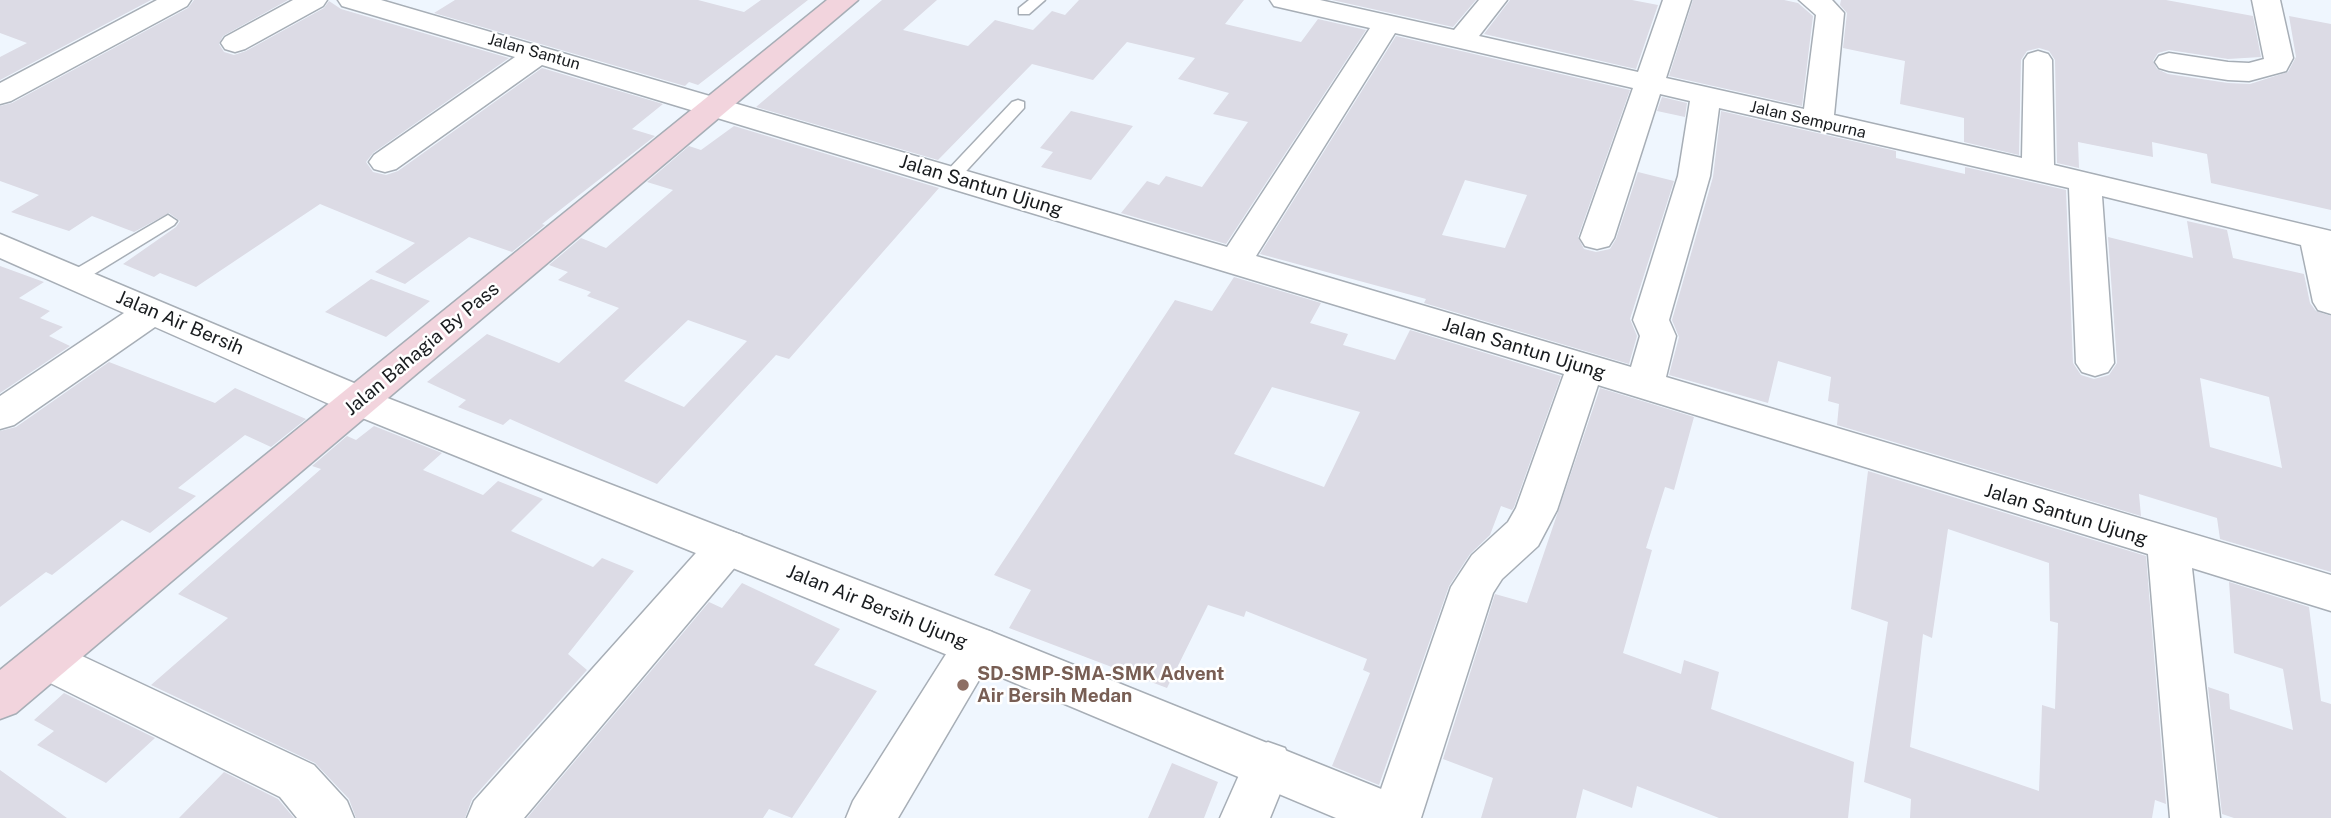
<!DOCTYPE html>
<style>
body{margin:0}
canvas{display:block;background:#eff6fe}
</style>
<canvas width="2331" height="818"></canvas>
<script>
const context = document.querySelector('canvas').getContext('2d');
context.lineJoin = 'round';
function fillPath(path, color) { context.fillStyle = color; context.fill(path, 'evenodd'); }
const toPath = rows => new Path2D(rows.map(r => 'M' + r).join(''));
function stroke(path, color, width, dash) { context.strokeStyle = color; context.lineWidth = width; context.lineCap = dash ? 'butt' : 'round'; context.setLineDash(dash || []); context.stroke(path); }
function label(font, color, halo, rows, align = 'center') {
  context.font = font + ' "Public Sans",sans-serif'; context.lineWidth = 5; context.setLineDash([]); context.textBaseline = 'middle'; context.strokeStyle = halo; context.fillStyle = color; for (const [text, x, y, turn = 0] of rows) {
    context.save(); context.translate(x, y); context.rotate((+turn || 0) * Math.PI / 180); context.textAlign = isNaN(turn) ? turn : align; if (halo) context.strokeText(text, 0, 0); context.fillText(text, 0, 0); context.restore();
  }
}
fillPath(toPath([
 [0,0,151,0,0,80,0,57,27,43,0,33],
 [194,0,288,0,223,36,219,44,224,52,234,55,246,51,324,8,329,1,341,9,509,58,373,153,366,162,373,172,386,175,398,171,542,68,663,104,632,129,655,136,542,224,545,225,512,252,469,237,405,284,375,272,415,243,320,204,196,287,160,273,154,277,123,264,176,227,180,221,169,213,134,232,92,216,69,231,11,212,39,195,0,181,0,106,12,103,188,8],
 [455,0,698,0,744,12,761,0,808,0,698,85,689,82,685,86,434,13],
 [882,0,937,0,903,30,968,46,995,20,1033,30,1052,11,1065,15,1079,0,1244,0,1225,24,1301,42,1318,19,1366,30,1226,244,1121,213,1147,181,1159,185,1166,176,1202,187,1248,122,1213,114,1229,93,1178,79,1195,58,1127,42,1093,80,1032,64,938,160,756,107],
 [1332,0,1476,0,1453,27],
 [1510,0,1632,0,1658,5,1636,69,1484,34],
 [1693,0,1784,0,1798,3,1813,16,1802,106,1669,76],
 [1841,0,2166,0,2253,16,2261,57,2228,59,2169,50,2158,53,2153,61,2157,69,2168,74,2228,83,2250,84,2288,72,2296,57,2289,16,2331,24,2331,210,2211,183,2207,154,2152,142,2153,157,2078,142,2079,168,2057,163,2055,60,2049,51,2039,48,2027,51,2021,60,2019,155,1964,142,1964,118,1900,104,1905,61,1843,48,1847,13,1840,5],
 [1396,36,1630,90,1578,237,1584,249,1596,252,1610,249,1616,239,1638,172,1674,181,1630,319,1637,336,1629,364,1424,303,1426,299,1260,254],
 [1465,180,1527,195,1505,248,1442,235],
 [1662,97,1687,103,1685,117,1657,111],
 [1071,111,1133,126,1091,180,1041,167,1053,152,1040,148],
 [1721,111,1896,151,1896,158,1965,174,1965,167,2066,190,2073,363,2081,375,2094,379,2109,375,2117,363,2108,237,2193,258,2187,221,2227,230,2233,258,2304,274,2310,303,2316,311,2331,316,2331,572,2220,539,2217,518,2139,494,2141,516,1837,425,1839,404,1828,401,1831,377,1778,361,1768,403,1669,375,1679,337,1672,320,1713,177],
 [2200,378,2269,397,2282,468,2210,447],
 [734,126,939,188,789,359,776,355,657,484,510,419,503,425,458,407,466,400,427,382,487,334,559,363,619,308,587,296,591,292,558,280,568,272,549,265,581,238,606,248,673,190,647,182,689,146,701,150],
 [688,320,747,341,684,407,624,381],
 [0,266,44,282,19,298,50,311,40,318,63,327,49,336,70,346,0,393],
 [1234,277,1321,303,1310,323,1348,334,1343,345,1395,360,1410,330,1561,376,1514,507,1512,510,1501,506,1490,535,1470,554,1449,586,1379,785,1332,766,1370,673,1363,670,1367,659,1246,611,1244,617,1208,605,1167,688,1009,628,1031,590,994,575,1175,300,1212,311],
 [1272,387,1360,412,1324,487,1234,454],
 [371,279,430,301,386,337,325,312],
 [109,362,215,403,235,388,306,419,271,447,245,435,178,488,196,496,150,533,122,520,52,575,46,572,0,607,0,431,16,427],
 [1600,388,1694,417,1674,490,1665,487,1646,548,1652,550,1623,653,1681,674,1684,660,1719,672,1711,709,1854,762,1848,818,1719,818,1637,786,1632,808,1583,789,1576,818,1481,818,1493,778,1443,759,1495,594,1527,603],
 [374,426,442,453,423,470,483,495,498,481,543,499,511,531,593,567,602,558,634,571,568,654,587,670,472,799,465,818,356,818,349,799,315,763,151,685,228,618,178,594,321,469,312,466,347,436,356,440],
 [1868,471,2146,556,2166,804,2155,800,2152,818,1910,818,1911,799,1864,782,1888,622,1851,609],
 [1948,529,2049,563,2050,621,2058,623,2055,709,2042,705,2039,791,1910,747,1923,634,1932,638],
 [2229,582,2309,607,2321,701,2331,704,2331,818,2234,818,2222,814,2208,687,2229,694,2230,709,2293,730,2283,669,2234,653],
 [742,583,840,629,814,665,877,691,792,818,769,809,763,818,527,818,709,602,722,608],
 [64,693,155,738,106,783,37,745,54,731,34,720],
 [1172,763,1218,782,1204,818,1148,818],
 [0,770,67,818,0,818],
 [224,772,278,799,294,818,179,818]
]), '#dcdbe5');
const service = toPath([
 [1029,0,1045,0,1029,14,1019,14,1019,8,1029,0],
 [1018,100,1024,102,1024,108,957,181,945,181,942,177,945,173,1012,102,1018,100],
 [168,215,177,221,174,225,81,282,67,282,64,278,67,274,168,215]
]);
const minor = toPath([
 [157,0,191,0,187,6,11,101,0,104,0,83,157,0],
 [293,0,327,0,323,6,245,49,235,52,225,49,221,43,225,37,293,0],
 [338,0,381,0,1227,247,1370,28,1274,6,1270,0,1320,0,1454,30,1479,0,1507,0,1479,36,1638,72,1663,0,1691,0,1666,78,1804,109,1816,15,1799,0,1832,0,1844,13,1834,115,2022,158,2024,60,2028,54,2038,51,2048,54,2052,60,2054,165,2331,231,2331,314,2318,310,2313,302,2301,245,2102,196,2114,363,2108,372,2095,376,2082,372,2076,363,2069,188,1719,108,1710,176,1669,320,1676,336,1666,377,2331,575,2331,611,2192,568,2220,818,2170,818,2148,554,1598,385,1557,510,1538,546,1502,579,1493,593,1421,818,1371,818,1451,587,1472,555,1508,522,1516,508,1564,374,542,65,396,169,385,172,374,169,369,162,374,155,515,57,342,6,338,0],
 [1395,33,1633,88,1580,238,1585,246,1597,249,1609,246,1614,238,1660,94,1690,101,1678,176,1633,320,1640,336,1631,367,1256,256,1395,33],
 [2252,0,2280,0,2293,58,2286,71,2249,81,2228,80,2169,71,2159,68,2155,62,2159,56,2169,53,2228,62,2249,63,2264,59,2252,0],
 [0,234,373,391,378,401,373,411,359,415,345,411,155,327,14,425,0,429,0,396,124,313,0,258,0,234],
 [727,530,742,535,748,547,742,559,524,818,467,818,474,801,712,535,727,530],
 [976,627,992,632,999,646,898,818,846,818,853,801,960,632,976,627],
 [48,640,314,765,347,801,354,818,297,818,280,797,32,674,25,660,32,646,48,640],
 [1268,742,1285,748,1292,764,1270,818,1220,818,1251,748,1268,742]
]);
const tertiary = toPath([
 [359,387,992,632,1411,801,1418,818,1336,818,960,660,345,411,340,401,345,391,359,387]
]);
const secondary = toPath([
 [827,0,858,0,16,713,0,719,0,670,827,0]
]);
stroke(service, '#a7aeb6', 3);
stroke(minor, '#a7aeb6', 3);
stroke(tertiary, '#a7aeb6', 3);
stroke(secondary, '#a7aeb6', 3);
fillPath(service, '#fff');
fillPath(minor, '#fff');
fillPath(tertiary, '#fff');
fillPath(secondary, '#f2d4dd');
for (const [x, y, r, color] of [
 [963,685,7,"#8d6e63"]
]) { const dot = new Path2D(); dot.arc(x, y, r, 0, 2 * Math.PI); context.fillStyle = color; context.fill(dot); stroke(dot, '#fff', 2.5); }
label('16px', '#191c1f', '#fff', [
 ["Jalan Santun",534,52,16],
 ["Jalan Sempurna",1808,120,13]
]);
label('19px', '#191c1f', '#fff', [
 ["Jalan Santun Ujung",981,186,17],
 ["Jalan Air Bersih",180,323,23],
 ["Jalan Bahagia By Pass",422,349,-40],
 ["Jalan Santun Ujung",1524,349,17],
 ["Jalan Santun Ujung",2066,515,17],
 ["Jalan Air Bersih Ujung",877,607,22]
]);
label('bold 19px', '#785e54', '#fff', [
 ["SD-SMP-SMA-SMK Advent",977,674],
 ["Air Bersih Medan",977,696]
], 'left');
</script>
